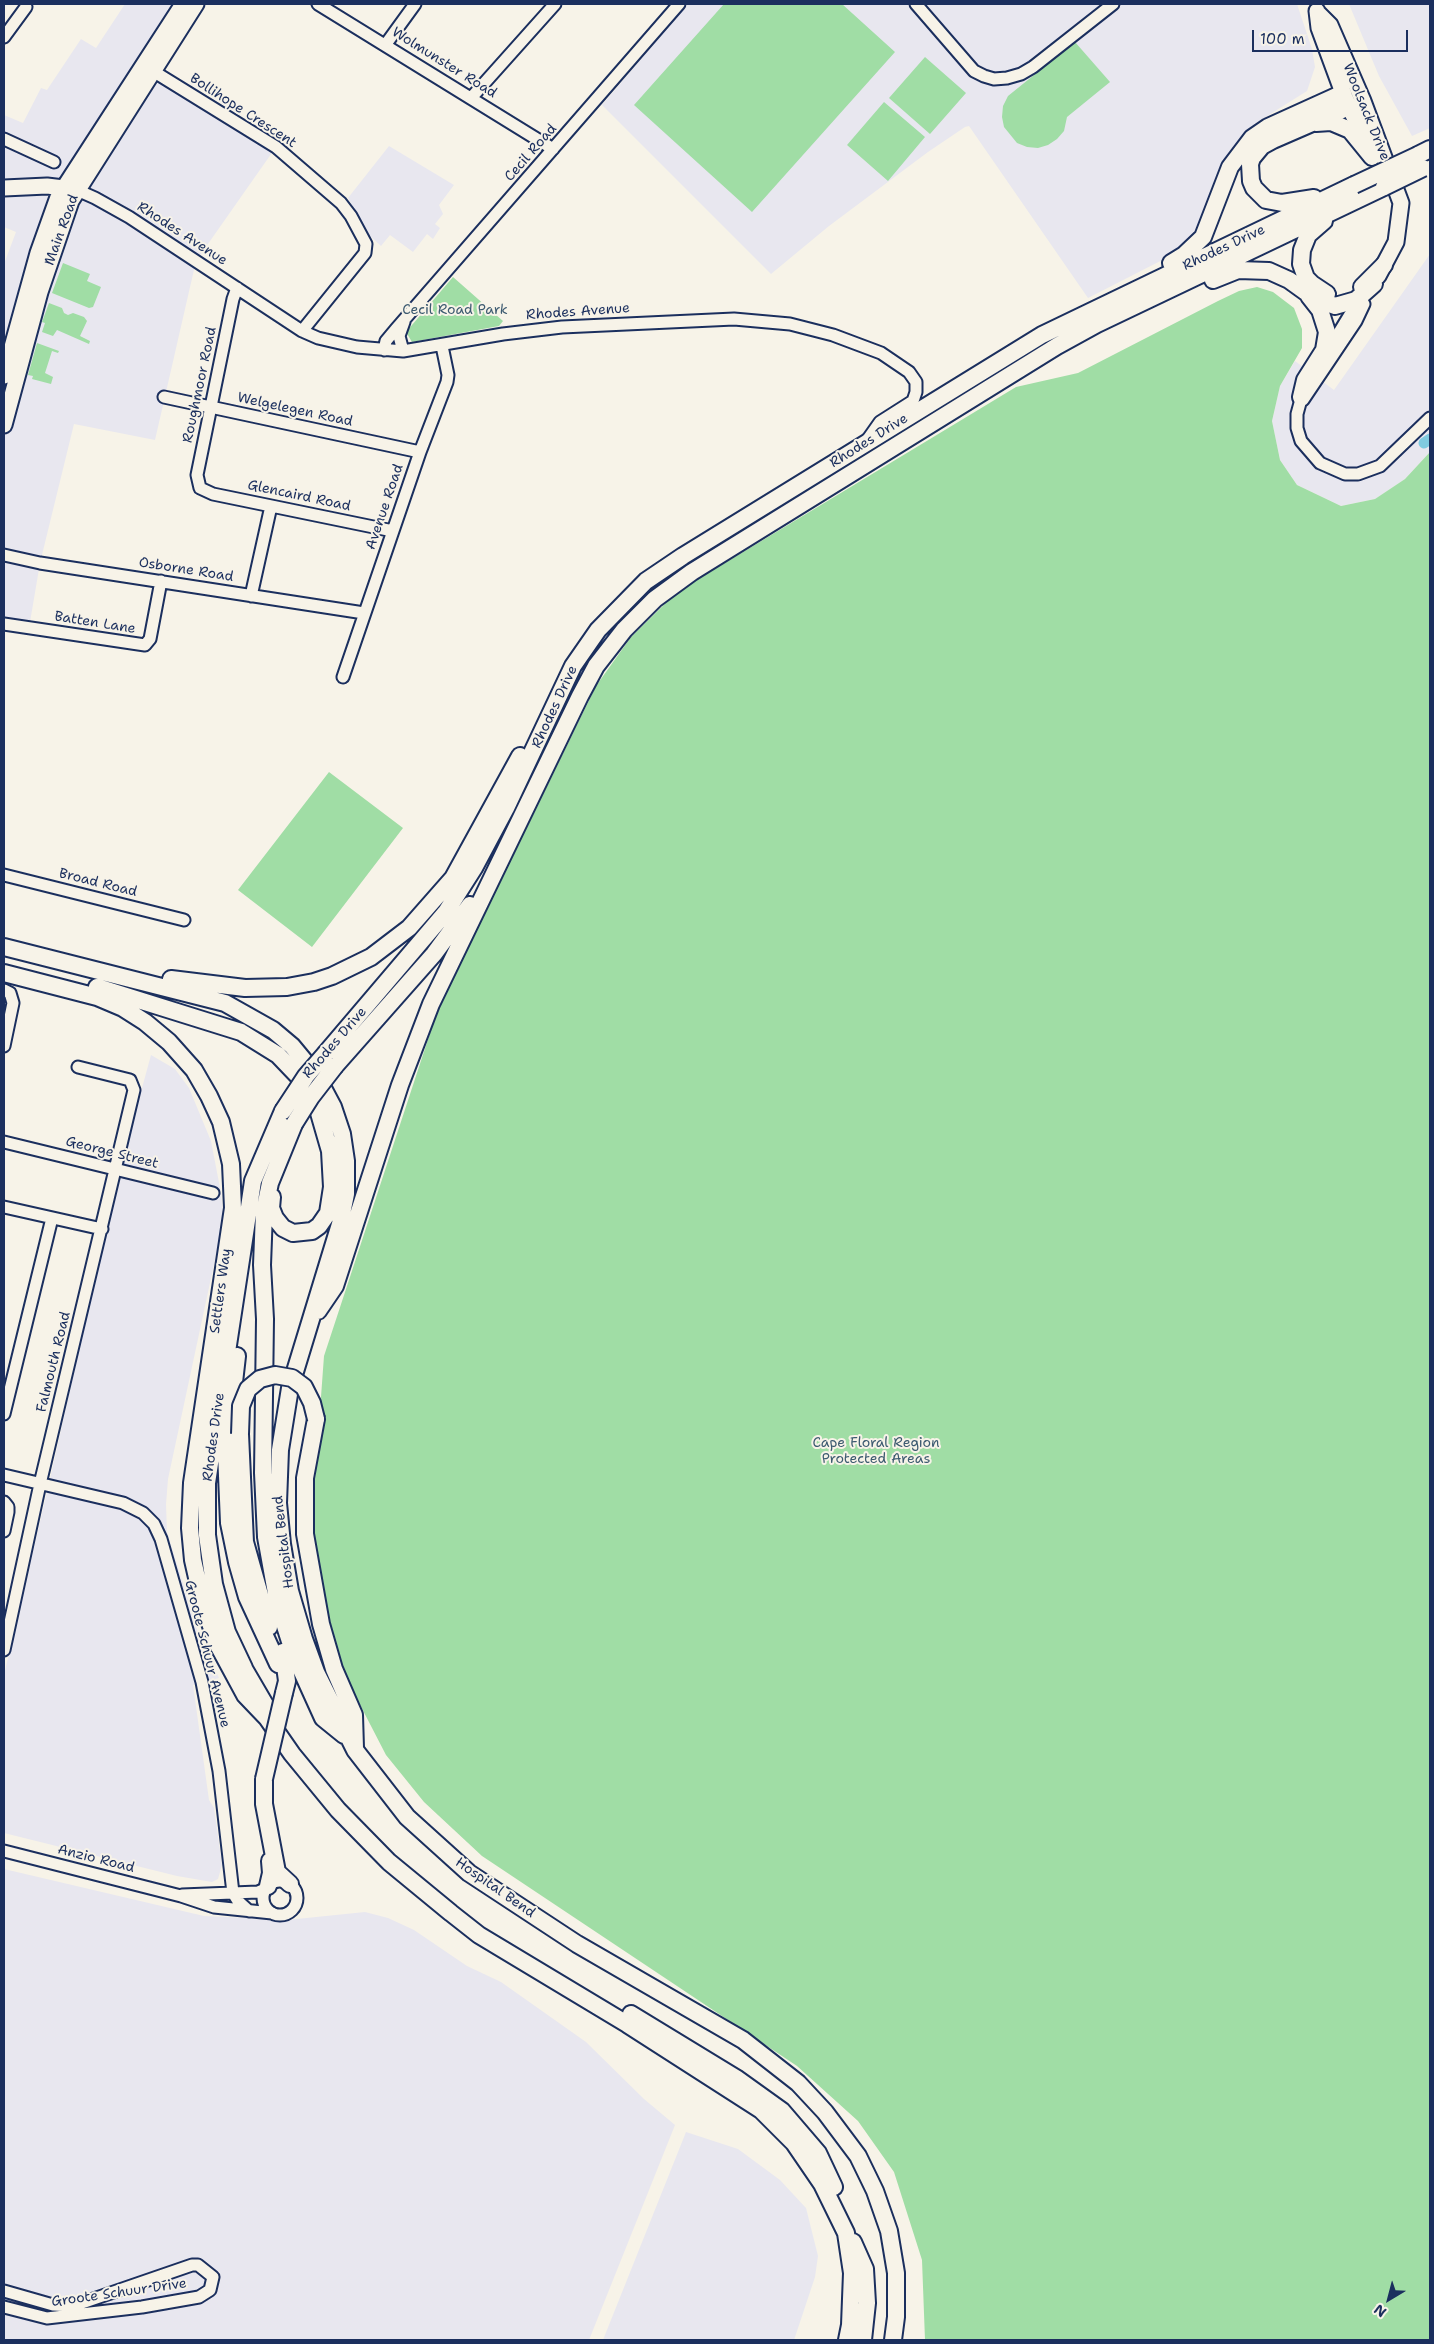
<!DOCTYPE html>
<style>
body{margin:0}
#map{position:relative;width:1434px;height:2344px;overflow:hidden;background:#f7f3e8;font-family:"Shantell Sans",sans-serif}
canvas{display:block}
.frame{position:absolute;inset:0;border:5px solid #1b2f5e;pointer-events:none}
.north{position:absolute;left:1364px;top:2274px;width:50px;height:50px;-webkit-text-stroke:4px #f7f3e8;paint-order:stroke;rotate:217deg;font-size:14px;font-weight:700;line-height:20px;text-align:center;color:#1b2f5e}
.north::after{content:'';display:block;margin:auto;width:18px;height:22px;background:#1b2f5e;clip-path:polygon(50% 0,100% 100%,50% 72%,0 100%)}
.scale{position:absolute;left:1252px;top:30px;width:156px;height:22px;box-sizing:border-box;border:2px solid #1b2f5e;border-top:0;padding-left:6px;font-size:15px;line-height:18px;white-space:nowrap;color:#1b2f5e;-webkit-text-stroke:4px #f7f3e8;paint-order:stroke}
</style>
<div id="map">
<canvas width="1434" height="2344"></canvas>
<div class="frame"></div>
<div class="north">N</div>
<div class="scale">100 m</div>
</div>
<script>
const context = document.querySelector('canvas').getContext('2d');
context.lineJoin = 'round';
function fillPath(path, color) { context.fillStyle = color; context.fill(path, 'evenodd'); }
const toPath = rows => new Path2D(rows.map(r => 'M' + r).join(''));
function stroke(path, color, width, dash) { context.strokeStyle = color; context.lineWidth = width; context.lineCap = dash ? 'butt' : 'round'; context.setLineDash(dash || []); context.stroke(path); }
function label(font, color, halo, rows, align = 'center') {
  context.font = font + ' "Shantell Sans",sans-serif'; context.lineWidth = 4; context.setLineDash([]); context.textBaseline = 'middle'; context.strokeStyle = halo; context.fillStyle = color; for (const [text, x, y, turn = 0] of rows) {
    context.save(); context.translate(x, y); context.rotate((+turn || 0) * Math.PI / 180); context.textAlign = isNaN(turn) ? turn : align; if (halo) context.strokeText(text, 0, 0); context.fillText(text, 0, 0); context.restore();
  }
}
fillPath(toPath([
 [125,4,196,4,152,71,276,147,196,261,155,440,74,424,40,563,29,628,4,624,4,264,16,232,4,227,4,115,23,123,41,88,47,90,81,39,96,48],
 [688,4,1297,4,1312,49,1315,67,1307,91,1256,123,1228,154,1195,235,1176,253,1088,298,969,126,965,127,928,152,829,226,771,274,602,105],
 [1349,4,1430,4,1430,128,1412,136,1379,76],
 [389,146,454,185,439,205,443,214,435,224,440,228,433,239,427,234,413,252,390,235,381,246,369,235,348,198],
 [1430,254,1430,452,1405,479,1375,499,1341,506,1297,485,1280,460,1272,421,1280,386,1295,361,1334,390],
 [151,1055,175,1069,189,1088,211,1141,221,1193,223,1217,220,1236,168,1479,166,1504,167,1532,191,1609,204,1652,210,1658,219,1678,193,1685,209,1800,214,1808,222,1865,218,1879,212,1882,177,1876,4,1833,4,1675,47,1492,55,1493,58,1481,50,1479,118,1176],
 [4,1869,204,1916,287,1920,365,1912,388,1918,414,1930,467,1966,501,1982,586,2042,644,2099,675,2125,589,2340,4,2340],
 [686,2132,738,2149,780,2180,806,2208,818,2256,815,2277,794,2340,603,2340]
]), '#e8e7ef');
fillPath(toPath([
 [724,4,842,4,895,52,752,212,634,105],
 [1075,42,1110,82,1067,117,1064,131,1057,139,1048,145,1038,148,1027,147,1017,143,1004,127,1002,117,1003,106,1008,96],
 [925,57,966,93,930,134,889,98],
 [884,102,925,137,888,181,847,145],
 [63,263,90,274,87,281,101,287,93,307,89,308,52,293],
 [453,277,503,321,499,326,412,342,406,332],
 [1257,287,1273,292,1294,308,1302,329,1302,348,1280,386,1272,421,1280,460,1297,485,1341,506,1375,499,1405,479,1430,452,1430,2340,925,2340,922,2260,894,2172,858,2121,797,2066,482,1856,424,1802,386,1755,340,1666,322,1589,312,1519,324,1356,438,1009,596,686,631,637,677,592,1016,387,1078,373,1218,301,1239,291],
 [49,303,62,308,64,313,68,315,73,313,84,317,87,321,80,336,90,341,89,344,57,330,53,336,42,332,45,323,42,322],
 [37,343,59,351,58,353,52,351,45,373,53,377,51,384,32,379,33,376,28,375],
 [329,772,403,828,312,947,238,890]
]), '#a0dda5');
stroke(toPath([
 [1424,443,1430,439]
]), '#80cbe0', 11);
const minor = toPath([
 [318,4,553,149],
 [916,4,974,71,984,76,994,79,1007,78,1021,74,1033,67,1113,4],
 [4,37,26,7],
 [386,44,415,4],
 [148,68,276,147,341,203,351,216,366,244,365,253,302,331],
 [471,98,555,4],
 [4,139,54,162],
 [77,190,95,198,129,217,302,331,318,338,357,347,403,351,503,334,562,327,734,319,790,324,833,335,881,353,909,372,916,382,916,392,913,401,880,422,868,439],
 [237,288,233,299,197,475,200,488,213,494,393,531],
 [384,350,386,341,396,329,679,4],
 [403,351,399,336,404,322],
 [1327,352,1349,316,1363,297],
 [1303,392,1297,414,1297,428,1301,441,1320,463,1345,474,1358,474,1380,466,1430,418],
 [164,397,420,452],
 [1303,400,1356,321,1364,304],
 [4,555,40,563,364,613],
 [251,596,271,506],
 [4,624,145,645,150,639,161,581],
 [343,677,420,452,447,382,448,375,442,346],
 [4,875,184,920],
 [4,990,10,993,13,1003,4,1046],
 [4,1142,213,1193],
 [4,1207,102,1229],
 [4,1414,52,1218],
 [4,1475,123,1503,143,1513,154,1524,161,1539,202,1682,219,1771,233,1893,238,1901,249,1911],
 [4,1502,8,1507,8,1512,4,1531],
 [4,1650,40,1484,134,1090,130,1080,78,1067],
 [4,1851,181,1896,214,1907,272,1913],
 '263 1898a17 17 0 1 1 34 0a17 17 0 1 1-34 0Z',
 [182,1895,258,1892,265,1889],
 [4,2291,53,2305,73,2306,192,2265,198,2265,213,2277,210,2290,199,2297,142,2307,47,2318,4,2307]
]);
const major = toPath([
 [1317,11,1319,28,1343,93,1367,146],
 [1318,13,1330,25,1363,101,1401,203,1396,242,1378,276],
 [4,188,47,186,72,189],
 [4,376,38,253,58,197,183,4],
 [4,425,40,292,71,201,196,4]
]);
const highway = toPath([
 [1316,123,1331,122,1350,130,1372,157],
 [1418,155,1430,149],
 [1314,198,1282,203,1266,200,1254,188,1251,181,1250,164,1252,158,1262,146,1273,140,1349,107],
 [1324,221,1308,235,1302,250,1301,264,1306,278,1312,284,1327,294],
 [1171,263,1184,255,1203,237,1230,167,1252,138,1268,127,1343,93],
 [1213,280,1238,270,1269,271,1289,280,1314,298,1335,306,1356,300,1374,284],
 [1362,287,1384,265],
 [1301,397,1305,380,1324,350,1327,332,1320,310,1309,296],
 [4,947,225,1003,273,1030,292,1046,316,1075,333,1107,342,1134,346,1161,346,1194,340,1224,290,1388,280,1450,278,1503,282,1544,290,1591,304,1639,316,1672,355,1750,407,1817,469,1873,577,1944,743,2040,798,2083,825,2112,858,2156,875,2191,889,2231,896,2273,896,2317,893,2340],
 [4,973,97,997,123,1008,145,1022,169,1042,194,1070,209,1096,221,1122,231,1164,233,1208,192,1483,190,1528,193,1560,203,1604,218,1645,245,1695,267,1718,292,1754,338,1810,389,1862,451,1913,479,1935,627,2024,761,2110,794,2143,822,2184,846,2233,852,2273,850,2325,847,2340],
 [171,979,245,988,287,987,314,982,332,976,371,957,409,928,453,878,520,756],
 [97,987,241,1032,278,1055,300,1078,317,1106,330,1151,332,1187,328,1213,319,1226,312,1231,293,1233,283,1228,275,1218,271,1208,272,1197],
 [326,1053,446,912,474,868,506,808,573,666,598,630,646,581,683,556,1042,335,1354,185],
 [335,1066,434,954,470,905],
 [294,1124,270,1183,264,1212,262,1265,265,1319,263,1473,266,1537,278,1604,294,1654,323,1718,344,1735],
 [318,1311,335,1286,400,1085,431,1004,580,696,596,666,624,630,655,599,692,572,1057,346,1097,324,1384,187],
 [237,1356,226,1452,229,1523,237,1562,247,1597,278,1664],
 [316,1419,305,1478,305,1534,321,1624,334,1669,354,1715,355,1748],
 [240,1434,245,1542,269,1627],
 [283,1652,287,1681,284,1693],
 [239,1660,267,1708],
 [244,1668,227,1632,214,1584,207,1535,207,1483,253,1181,283,1111],
 [264,1779,264,1804,277,1872,290,1884],
 [268,1886,271,1873,270,1861],
 [631,2014,736,2078,782,2111,818,2153,834,2187],
 [853,2242,865,2269,867,2303,863,2340]
]);
stroke(minor, '#1b2f5e', 15);
stroke(major, '#1b2f5e', 19);
stroke(highway, '#1b2f5e', 20);
stroke(minor, '#f7f3e8', 11);
stroke(major, '#f7f3e8', 15);
stroke(highway, '#f7f3e8', 16);
const highwayBridge = toPath([
 [1354,185,1418,155],
 [1384,187,1423,168],
 [283,1111,306,1076,326,1053],
 [294,1124,311,1097,335,1066],
 [240,1434,241,1406,248,1389,260,1379,275,1375,292,1378,304,1387,312,1403,316,1419],
 [264,1779,284,1693]
]);
stroke(highwayBridge, '#1b2f5e', 20, []);
stroke(highwayBridge, '#f7f3e8', 16);
label('14px', '#1b2f5e', '#f7f3e8', [
 ["Wolmunster Road",444,63,32],
 ["Bollihope Crescent",243,111,33],
 ["Woolsack Drive",1366,112,68],
 ["Cecil Road",531,153,-49],
 ["Main Road",62,230,-70],
 ["Rhodes Avenue",182,234,33],
 ["Rhodes Drive",1224,248,-25],
 ["Rhodes Avenue",578,312,-4],
 ["Roughmoor Road",200,385,-78],
 ["Welgelegen Road",295,410,12],
 ["Rhodes Drive",869,441,-32],
 ["Glencaird Road",299,496,12],
 ["Avenue Road",385,507,-71],
 ["Osborne Road",186,570,9],
 ["Batten Lane",95,623,9],
 ["Rhodes Drive",555,707,-65],
 ["Broad Road",98,883,14],
 ["Rhodes Drive",335,1043,-49],
 ["George Street",112,1153,14],
 ["Settlers Way",221,1291,-82],
 ["Falmouth Road",54,1362,-76],
 ["Rhodes Drive",214,1437,-82],
 ["Hospital Bend",284,1542,-97],
 ["Groote Schuur Avenue",207,1654,76],
 ["Anzio Road",96,1859,14],
 ["Hospital Bend",495,1888,35],
 ["Groote Schuur Drive",119,2293,-8]
]);
label('14px', '#3c5a70', '#f7f3e8', [
 ["Cecil Road Park",455,310],
 ["Cape Floral Region",876,1443],
 ["Protected Areas",876,1459]
]);
</script>
